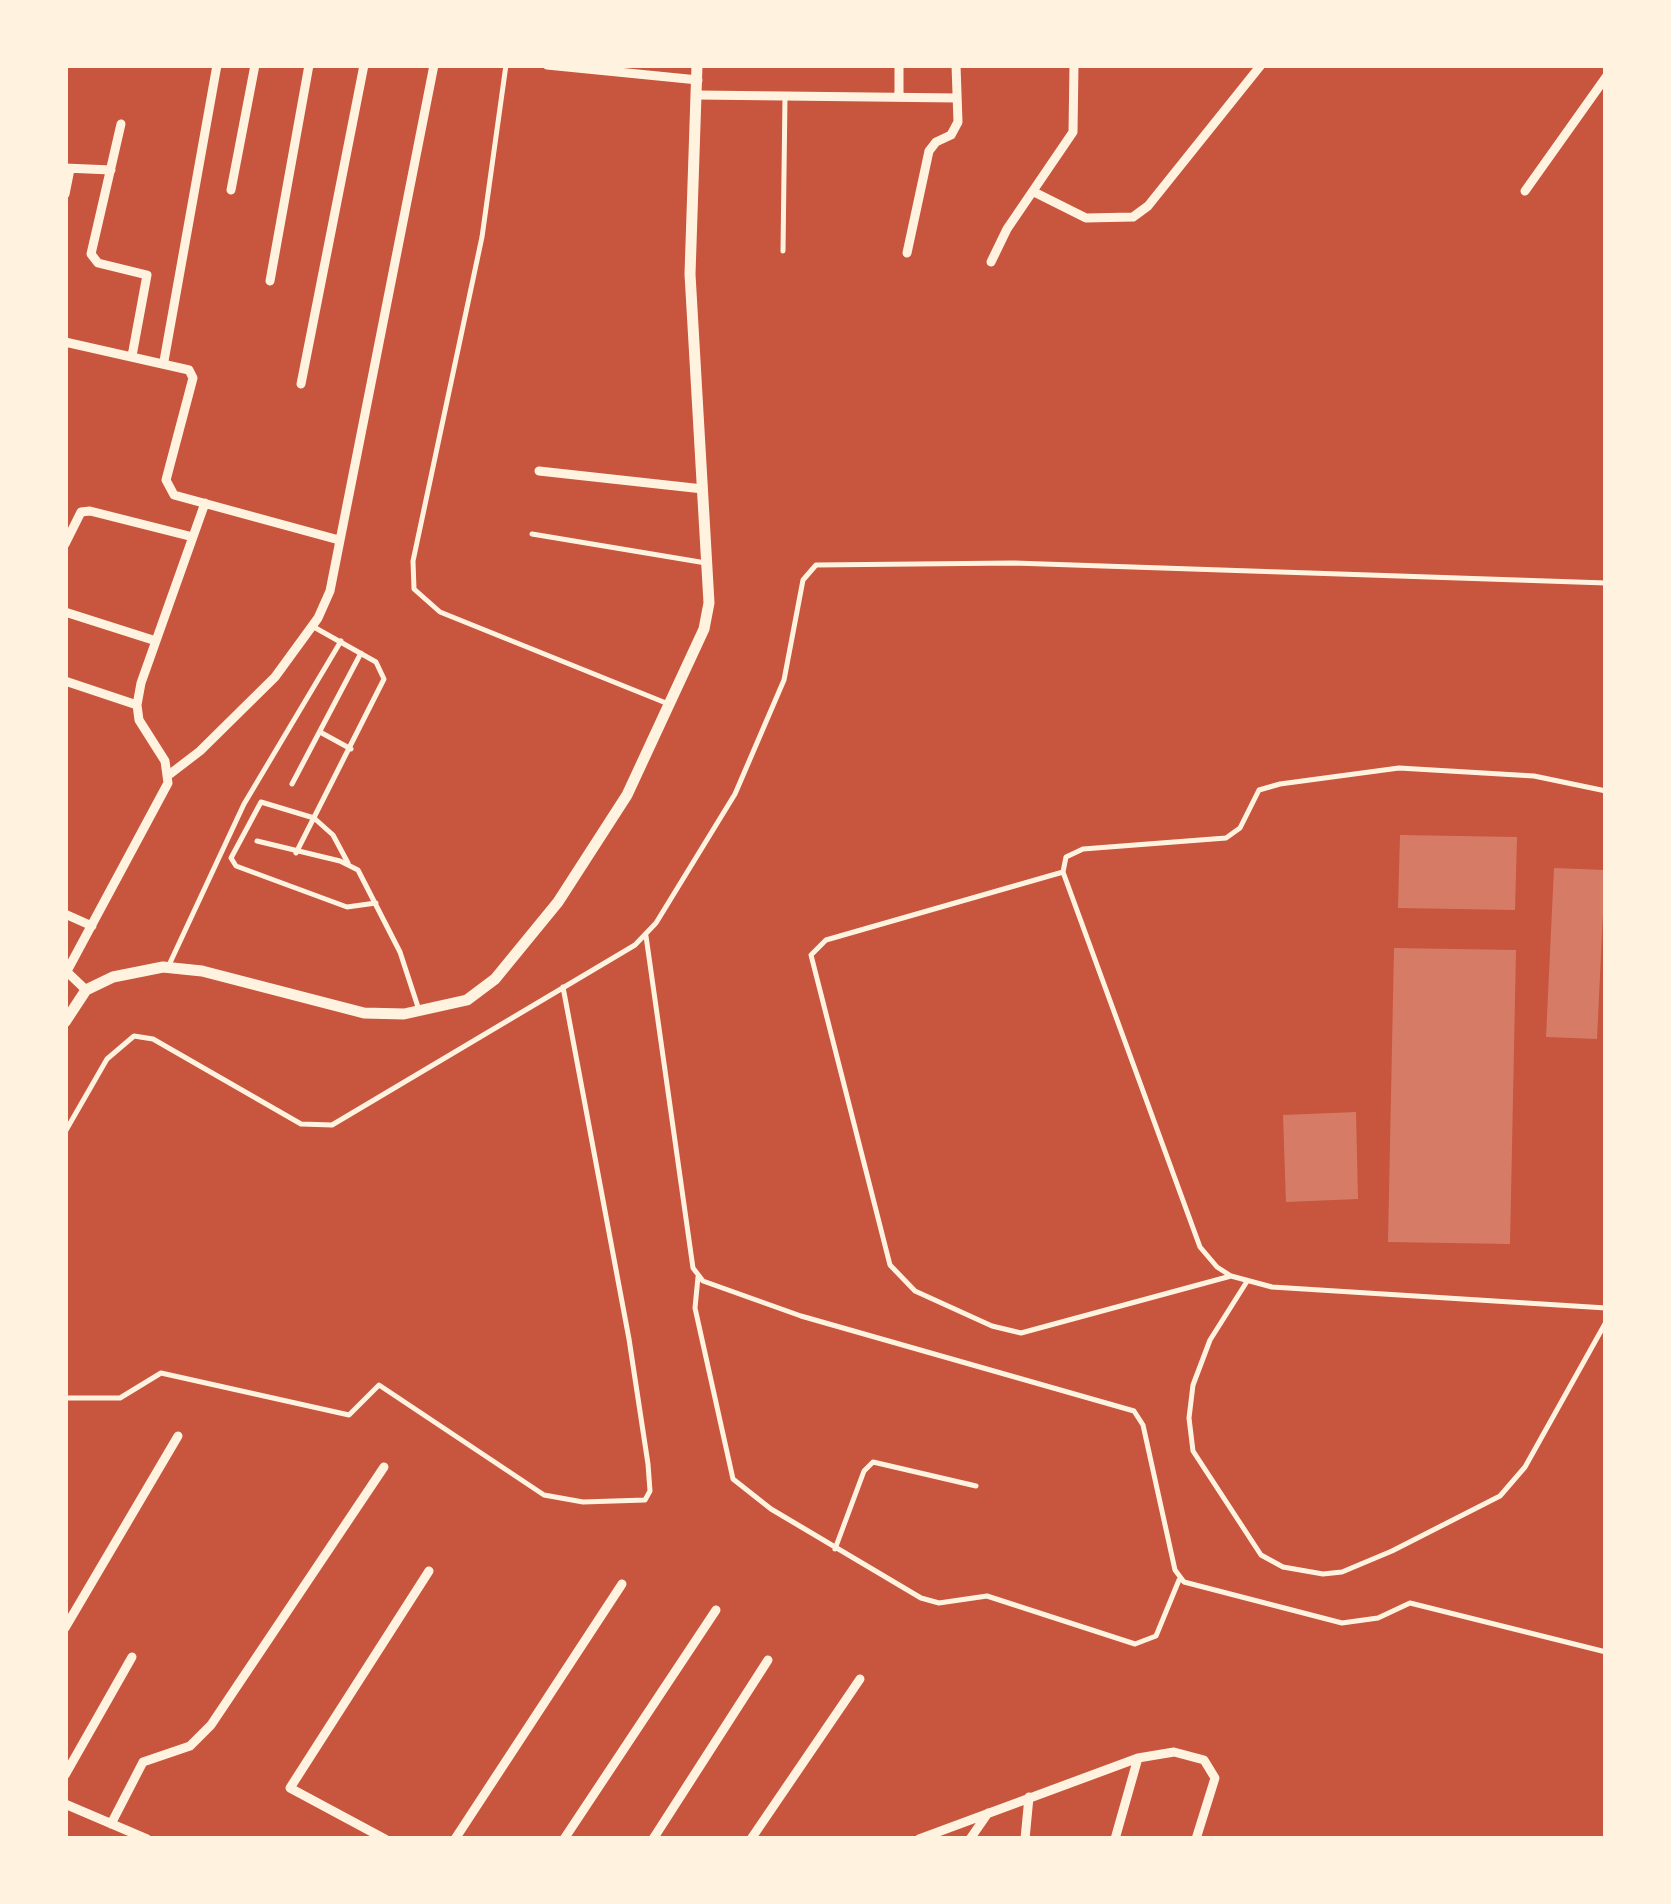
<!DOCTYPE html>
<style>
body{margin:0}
#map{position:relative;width:1671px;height:1904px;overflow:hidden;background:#c8553d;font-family:"Zilla Slab",serif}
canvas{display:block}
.frame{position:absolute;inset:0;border:68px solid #fff3e0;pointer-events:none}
</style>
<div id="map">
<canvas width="1671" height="1904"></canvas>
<div class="frame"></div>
</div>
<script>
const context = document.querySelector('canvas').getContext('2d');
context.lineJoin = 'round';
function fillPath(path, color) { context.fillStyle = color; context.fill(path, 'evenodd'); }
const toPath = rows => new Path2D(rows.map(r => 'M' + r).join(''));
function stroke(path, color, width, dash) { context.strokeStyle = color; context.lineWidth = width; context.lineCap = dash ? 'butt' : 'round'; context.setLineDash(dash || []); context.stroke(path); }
fillPath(toPath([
 [1400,835,1517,837,1515,910,1398,908],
 [1554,868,1605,870,1597,1039,1546,1037],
 [1394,948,1516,950,1510,1244,1388,1242],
 [1356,1112,1358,1199,1286,1202,1283,1115]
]), '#d67c66');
stroke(toPath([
 [506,65,482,237,413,561,414,589,440,612,666,703],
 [783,251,785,97],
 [532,534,706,563],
 [320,732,351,749],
 [292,784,361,653],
 [1606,791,1534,776,1399,768,1280,784,1259,790,1240,828,1226,838,1083,849,1066,857,1063,872,1200,1247,1217,1267,1231,1276,1272,1287,1606,1308],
 [257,841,340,861,358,870,400,952,418,1007],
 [296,853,384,679,376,662,312,626],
 [348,863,333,835,314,818,261,802,231,858,236,866,347,907,376,903],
 [1063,872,826,940,811,955,890,1265,915,1291,992,1326,1021,1333,1231,1276],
 [646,936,693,1268,703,1281,801,1316,1134,1411,1143,1425,1175,1570,1184,1582,1342,1623,1378,1618,1410,1603,1606,1652],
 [169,965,244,804,341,641],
 [65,1132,107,1059,134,1036,153,1039,301,1124,332,1125,635,945,656,923,735,794,784,680,803,580,816,565,1014,563,1606,583],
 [698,1277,695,1308,733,1479,771,1509,921,1598,939,1603,987,1596,1135,1644,1156,1636,1179,1580],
 [1246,1283,1210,1340,1193,1385,1189,1418,1193,1451,1261,1555,1283,1567,1323,1574,1342,1572,1392,1551,1500,1496,1525,1467,1606,1322],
 [65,1398,120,1398,161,1373,349,1415,379,1385,544,1495,583,1502,645,1500,650,1491,648,1464,629,1339,563,987],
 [835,1549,864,1471,873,1462,976,1486]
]), '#fff3e0', 5);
stroke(toPath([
 [547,65,698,80],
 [697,95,957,98],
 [899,97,899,65],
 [121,124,91,254,98,263,147,275,132,356],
 [65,168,111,170],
 [231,190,255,65],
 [1525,191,1606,77],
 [1034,192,1086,218,1133,217,1148,206,1261,65],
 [65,194,70,169],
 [907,253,929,151,936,142,951,135,958,122,956,65],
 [991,262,1007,229,1073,132,1074,65],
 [270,281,309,65],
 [65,342,189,370,193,378,166,480,174,495,339,540],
 [164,361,217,65],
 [301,384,364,65],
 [539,471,703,489],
 [65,544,81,512,90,511,193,537],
 [65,612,156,641],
 [65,681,137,705],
 [170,774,200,751,275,677,318,618,330,591,434,65],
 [65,914,92,926],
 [65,970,86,990],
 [67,971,168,783,165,761,139,720,137,705,141,683,205,503],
 [65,1628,178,1436],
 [65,1775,132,1657],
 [65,1804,147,1839],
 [111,1824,143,1762,190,1746,211,1725,384,1467],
 [385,1839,290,1788,429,1571],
 [455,1839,622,1584],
 [564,1839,716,1610],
 [653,1839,768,1660],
 [751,1839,860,1679],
 [919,1839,1138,1758,1174,1752,1204,1760,1215,1778,1196,1839],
 [970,1839,988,1813],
 [1025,1839,1029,1797],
 [1115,1839,1138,1758]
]), '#fff3e0', 9);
stroke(toPath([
 [65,1022,86,990,113,977,163,967,202,971,364,1013,404,1014,467,1000,495,979,558,902,627,795,704,629,709,603,690,274,697,65]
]), '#fff3e0', 11);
</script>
